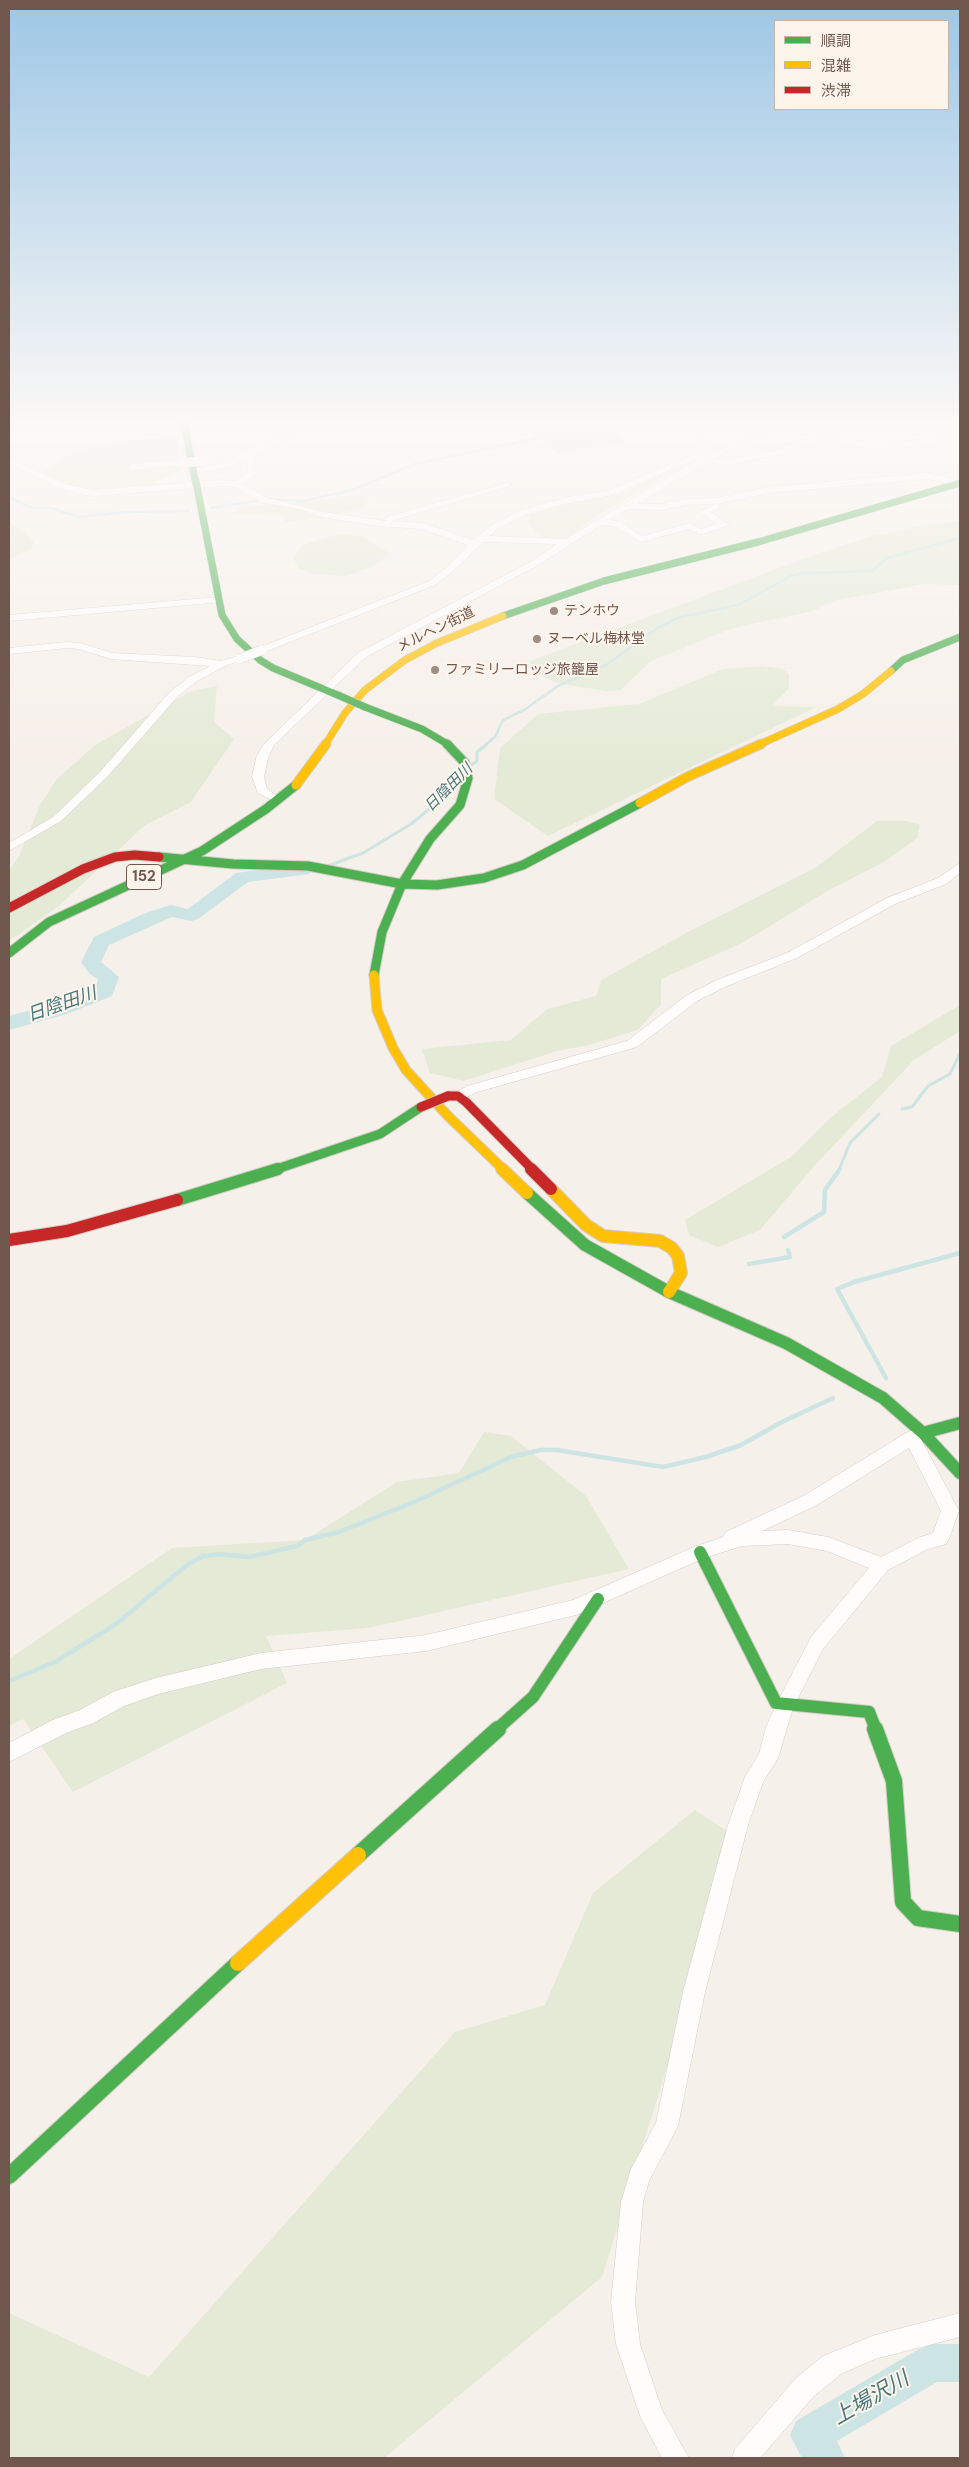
<!DOCTYPE html>
<meta charset="utf-8">
<style>
body{margin:0}
#map{position:relative;width:969px;height:2467px;overflow:hidden;background:#f6f0ea;font-family:"DM Sans","Noto Sans JP",sans-serif}
canvas{display:block}
.frame{position:absolute;inset:0;border:10px solid #70574d;pointer-events:none}
.legend{position:absolute;left:774px;top:20px;width:175px;height:90px;box-sizing:border-box;background:#fdf5ec;border:1px solid #c5b6ac;margin:0;padding:6px 9px;list-style:none;font-size:15px;color:#70574d}
.legend li{display:flex;align-items:center;gap:10px;height:25px}
.legend b{width:25px;border:1px solid #c5b6ac}
</style>
<div id="map">
<canvas width="969" height="2467"></canvas>
<div class="frame"></div>
<ul class="legend">
<li><b style="height:6px;background:#4caf50"></b>順調</li>
<li><b style="height:6px;background:#ffc107"></b>混雑</li>
<li><b style="height:6px;background:#c62828"></b>渋滞</li>
</ul>
</div>
<script>
const context = document.querySelector('canvas').getContext('2d');
context.lineJoin = 'round';
function fillPath(path, color) { context.fillStyle = color; context.fill(path, 'evenodd'); }
const toPath = rows => new Path2D(rows.map(r => 'M' + r).join(''));
function stroke(path, color, width, dash) { context.strokeStyle = color; context.lineWidth = width; context.lineCap = dash ? 'butt' : 'round'; context.setLineDash(dash || []); context.stroke(path); }
function label(font, color, halo, rows, align = 'center') {
  context.font = font + ' "DM Sans","Noto Sans JP",sans-serif'; context.lineWidth = 4; context.setLineDash([]); context.textBaseline = 'middle'; context.strokeStyle = halo; context.fillStyle = color; for (const [text, x, y, turn = 0] of rows) {
    context.save(); context.translate(x, y); context.rotate((+turn || 0) * Math.PI / 180); context.textAlign = isNaN(turn) ? turn : align; if (halo) context.strokeText(text, 0, 0); context.fillText(text, 0, 0); context.restore();
  }
}
fillPath(toPath([
 [556,422,610,422,625,442,606,447,579,448,560,455,533,433],
 [180,437,177,443,179,446,178,456,182,470,152,484,76,492,71,486,42,472,74,453,104,445,132,440],
 [660,475,664,477,600,514,565,539,548,539,537,534,529,522,530,515,550,508,624,492],
 [356,494,370,497,363,507,323,518,284,522,283,515,234,513,240,507,316,501],
 [960,521,960,585,925,584,837,600,813,611,733,628,651,661,621,690,606,691,556,683,535,672,530,661,819,553,869,537,920,526],
 [9,523,21,529,34,541,31,549,9,559],
 [340,534,364,537,390,554,372,567,346,576,315,574,299,569,293,558,302,545],
 [762,666,783,669,789,675,789,688,772,706,816,707,548,836,494,799,500,748,538,714,639,704,723,669],
 [217,686,214,722,234,739,191,802,145,825,59,906,9,941,9,871,19,856,40,805,57,779,95,745,191,691],
 [877,821,906,821,920,825,917,838,884,862,829,890,742,943,661,979,661,1004,638,1030,589,1045,557,1051,464,1081,430,1073,422,1049,511,1040,547,1009,596,996,601,980,688,932,815,868],
 [960,1005,960,1031,914,1060,816,1164,760,1230,718,1247,689,1235,685,1220,791,1157,829,1119,882,1077,891,1046],
 [484,1432,511,1436,586,1496,629,1569,368,1628,266,1636,287,1683,73,1792,23,1719,9,1726,9,1659,172,1548,305,1540,397,1482,459,1473],
 [695,1810,738,1838,602,2277,384,2458,9,2458,9,2313,149,2377,455,2032,545,2005,593,1893]
]), '#e4ead6');
stroke(toPath([
 [9,497,32,508,51,508,79,517,126,512,189,511],
 [270,499,303,501,352,490,415,464,547,436,579,422],
 [211,508,256,501],
 [485,745,495,737,503,720,524,710,558,686,606,665,659,627,680,617,738,605,791,576,801,573,872,571,887,558,960,538]
]), '#cde4e4', 2.5);
stroke(toPath([
 [469,767,477,761,477,752,487,744],
 [330,865,363,853,411,824,433,806,453,780,462,773],
 [902,1109,912,1107,928,1086,950,1074,960,1053],
 [839,1170,850,1143,879,1114]
]), '#cde4e4', 3);
stroke(toPath([
 [784,1237,824,1212,825,1190,840,1169],
 [749,1264,790,1257,788,1250],
 [886,1378,837,1289,854,1282,960,1253],
 [9,1681,55,1662,116,1624,188,1564,203,1556,219,1554,249,1557,298,1546,305,1540,339,1532,414,1502,511,1457,541,1450,557,1450,663,1467,706,1457,741,1445,780,1423,833,1398]
]), '#cde4e4', 4.5);
fillPath(toPath([
 [302,864,309,866,312,870,309,874,248,882,198,919,191,921,172,917,109,945,101,962,119,977,112,996,67,1014,9,1030,9,1016,53,1004,96,987,98,979,90,974,81,962,94,937,143,914,164,907,171,905,188,909,236,873,302,864],
 [933,2344,960,2344,960,2382,937,2382,837,2441,845,2458,802,2458,790,2435,796,2421,919,2349,933,2344]
]), '#cde4e4');
const street = toPath([
 [316,422,327,422,258,452,254,460,256,474,243,484,267,498,324,512,386,521,386,517,510,482,510,486,391,521,423,523,473,540,490,526,519,511,568,497,607,491,701,451,691,422,699,422,710,454,781,422,792,422,715,458,724,460,777,450,800,440,833,435,874,444,960,436,960,441,874,450,833,441,802,445,782,454,724,466,709,462,637,504,662,504,686,499,717,498,768,487,927,473,945,476,960,482,960,486,927,479,768,493,717,504,686,505,662,510,628,509,609,520,621,522,642,536,690,523,701,529,717,524,699,512,716,504,721,507,711,512,730,525,700,535,689,529,641,542,616,527,601,525,538,565,366,657,274,745,268,758,264,777,267,789,284,800,278,803,258,793,252,777,256,758,264,744,358,653,532,561,557,544,483,542,452,572,435,585,262,653,258,652,258,648,429,581,446,568,468,545,422,529,378,526,322,517,299,509,261,502,235,487,221,486,93,496,78,494,59,488,9,464,9,458,65,484,93,490,221,480,235,481,248,473,247,458,229,467,194,473,190,470,227,462,262,442,316,422],
 [703,456,566,539,489,536,496,530,525,515,569,503,612,495,703,456],
 [179,460,182,461,182,465,131,470,127,467,131,464,179,460],
 [219,597,222,598,222,602,9,621,9,615,219,597],
 [67,642,80,643,112,653,194,657,221,661,239,656,244,659,225,666,197,681,178,696,107,777,61,821,9,851,9,843,53,817,99,773,170,692,189,677,210,666,111,659,79,649,67,648,9,654,9,648,67,642],
 [960,863,960,873,946,884,895,904,797,958,727,986,697,1001,637,1047,477,1092,458,1101,451,1096,467,1086,627,1041,687,995,717,980,789,952,887,898,938,878,960,863],
 [923,1426,929,1428,931,1433,929,1438,922,1441,959,1511,949,1539,946,1544,928,1549,888,1570,823,1649,793,1708,778,1758,763,1782,748,1825,705,1992,678,2126,649,2181,643,2202,635,2302,640,2344,662,2410,689,2458,662,2458,640,2416,616,2344,611,2302,621,2202,631,2169,656,2123,683,1992,728,1825,745,1777,759,1754,766,1727,776,1705,811,1637,869,1568,827,1551,788,1544,742,1546,704,1558,576,1615,426,1651,261,1669,158,1694,124,1706,93,1723,66,1733,9,1762,9,1743,53,1720,80,1710,113,1692,156,1678,261,1653,426,1635,573,1600,694,1547,723,1537,726,1532,805,1495,906,1433,923,1426],
 [909,1448,941,1511,933,1533,918,1538,881,1557,828,1537,788,1530,762,1531,817,1505,909,1448],
 [960,2313,960,2337,875,2359,841,2374,814,2396,760,2458,732,2458,735,2449,796,2378,823,2356,875,2335,960,2313]
]);
const fastFar3 = toPath([
 [184,422,195,479],
 [197,487,222,615,237,639,260,660,273,668,340,696],
 [503,616,604,581,758,542,960,483],
 [891,671,903,660,960,637],
 [365,707,422,729,449,745]
]);
const fastFar2 = toPath([
 [159,857,233,864,308,866,402,884,437,885,484,878,523,865,640,803],
 [9,953,49,922,202,851,266,809,296,785],
 [374,975,382,932,402,884,430,839,460,805,468,778,465,763,447,744],
 [274,1170,380,1134,421,1107]
]);
const fastFar1 = toPath([
 [527,1193,585,1245,669,1292,786,1343,883,1398,923,1433,960,1473],
 [177,1200,278,1169],
 [923,1433,960,1423],
 [700,1552,776,1703,869,1712,876,1730],
 [496,1730,533,1697,598,1599]
]);
const fast = toPath([
 [875,1729,894,1781,903,1902,918,1918,960,1924],
 [358,1855,498,1729],
 [9,2176,238,1963]
]);
const slowFar3 = toPath([
 [325,745,345,713,365,690,405,660,437,643,503,616],
 [758,745,838,709,863,694,891,671]
]);
const slowFar2 = toPath([
 [296,785,326,744],
 [640,803,687,777,761,744],
 [374,975,377,1010,393,1048,406,1070,447,1115,504,1170]
]);
const slowFar1 = toPath([
 [502,1169,527,1193],
 [551,1189,586,1225,603,1236,660,1241,672,1248,678,1256,681,1273,669,1292]
]);
const slow = toPath([
 [238,1963,358,1855]
]);
const jamFar1 = toPath([
 [9,908,83,869,115,857,135,855,159,857],
 [448,1096,458,1096,466,1102,533,1170]
]);
const jam = toPath([
 [531,1169,551,1189],
 [9,1240,67,1231,177,1200]
]);
stroke(street, '#d5cdc8', 1);
stroke(fastFar3, '#d4ccc7', 8);
stroke(fastFar2, '#d4ccc7', 11);
stroke(fastFar1, '#d4ccc7', 14);
stroke(fast, '#d4ccc7', 18);
stroke(slowFar3, '#d4ccc7', 8);
stroke(slowFar2, '#d4ccc7', 11);
stroke(slowFar1, '#d4ccc7', 14);
stroke(slow, '#d4ccc7', 18);
stroke(jamFar1, '#d4ccc7', 11);
stroke(jam, '#d4ccc7', 14);
fillPath(street, '#fefdfc');
stroke(fastFar3, '#4caf50', 7);
stroke(fastFar2, '#4caf50', 9);
stroke(fastFar1, '#4caf50', 12);
stroke(fast, '#4caf50', 16);
stroke(slowFar3, '#ffc107', 7);
stroke(slowFar2, '#ffc107', 9);
stroke(slowFar1, '#ffc107', 12);
stroke(slow, '#ffc107', 16);
stroke(jamFar1, '#c62828', 9);
stroke(jam, '#c62828', 12);
const streetBridge = toPath([
 [179,463,204,461],
 [239,659,262,650]
]);
const fastBridge = toPath([
 [195,479,197,487],
 [340,696,365,707]
]);
const jamBridge = toPath([
 [421,1107,448,1096]
]);
stroke(streetBridge, '#d5cdc8', 10, []);
stroke(fastBridge, '#d4ccc7', 8, []);
stroke(jamBridge, '#d4ccc7', 11, []);
stroke(streetBridge, '#fefdfc', 9);
stroke(fastBridge, '#4caf50', 7);
stroke(jamBridge, '#c62828', 9);
const sky = context.createLinearGradient(0, 0, 0, 767);
sky.addColorStop(0, '#9dc7e6');
sky.addColorStop(0.55, '#fbf8f6');
sky.addColorStop(1, '#fbf8f600');
context.fillStyle = sky;
context.fillRect(0, 0, 969, 767);
for (const [x, y, r, color] of [
 [554,611,5,"#9f8d84"],
 [537,639,5,"#9f8d84"],
 [435,670,5,"#9f8d84"]
]) { const dot = new Path2D(); dot.arc(x, y, r, 0, 2 * Math.PI); context.fillStyle = color; context.fill(dot); stroke(dot, '#fdf5ec', 2); }
label('14px', '#70574d', '#fdf5ec', [
 ["テンホウ",564,611],
 ["ヌーベル梅林堂",547,639],
 ["ファミリーロッジ旅籠屋",445,670]
], 'left');
label('14px', '#70574d', '#fdf5ec', [
 ["メルヘン街道",436,630,-26]
]);
label('italic 15px', '#47777b', '#fdf5ec', [
 ["日陰田川",449,788,-45]
]);
for (const [x, y, w] of [
 [144,877,35]
]) { const box = new Path2D(); box.roundRect(x - w / 2, y - 12.5, w, 25, 4); context.fillStyle = '#fdf5ec'; context.fill(box); stroke(box, '#70574d', 1); }
label('bold 15px', '#70574d', null, [
 ["152",144,877]
]);
label('italic 18px', '#47777b', '#fdf5ec', [
 ["日陰田川",62,1005,-19]
]);
label('italic 21px', '#47777b', '#fdf5ec', [
 ["上場沢川",871,2399,-30]
]);
</script>
